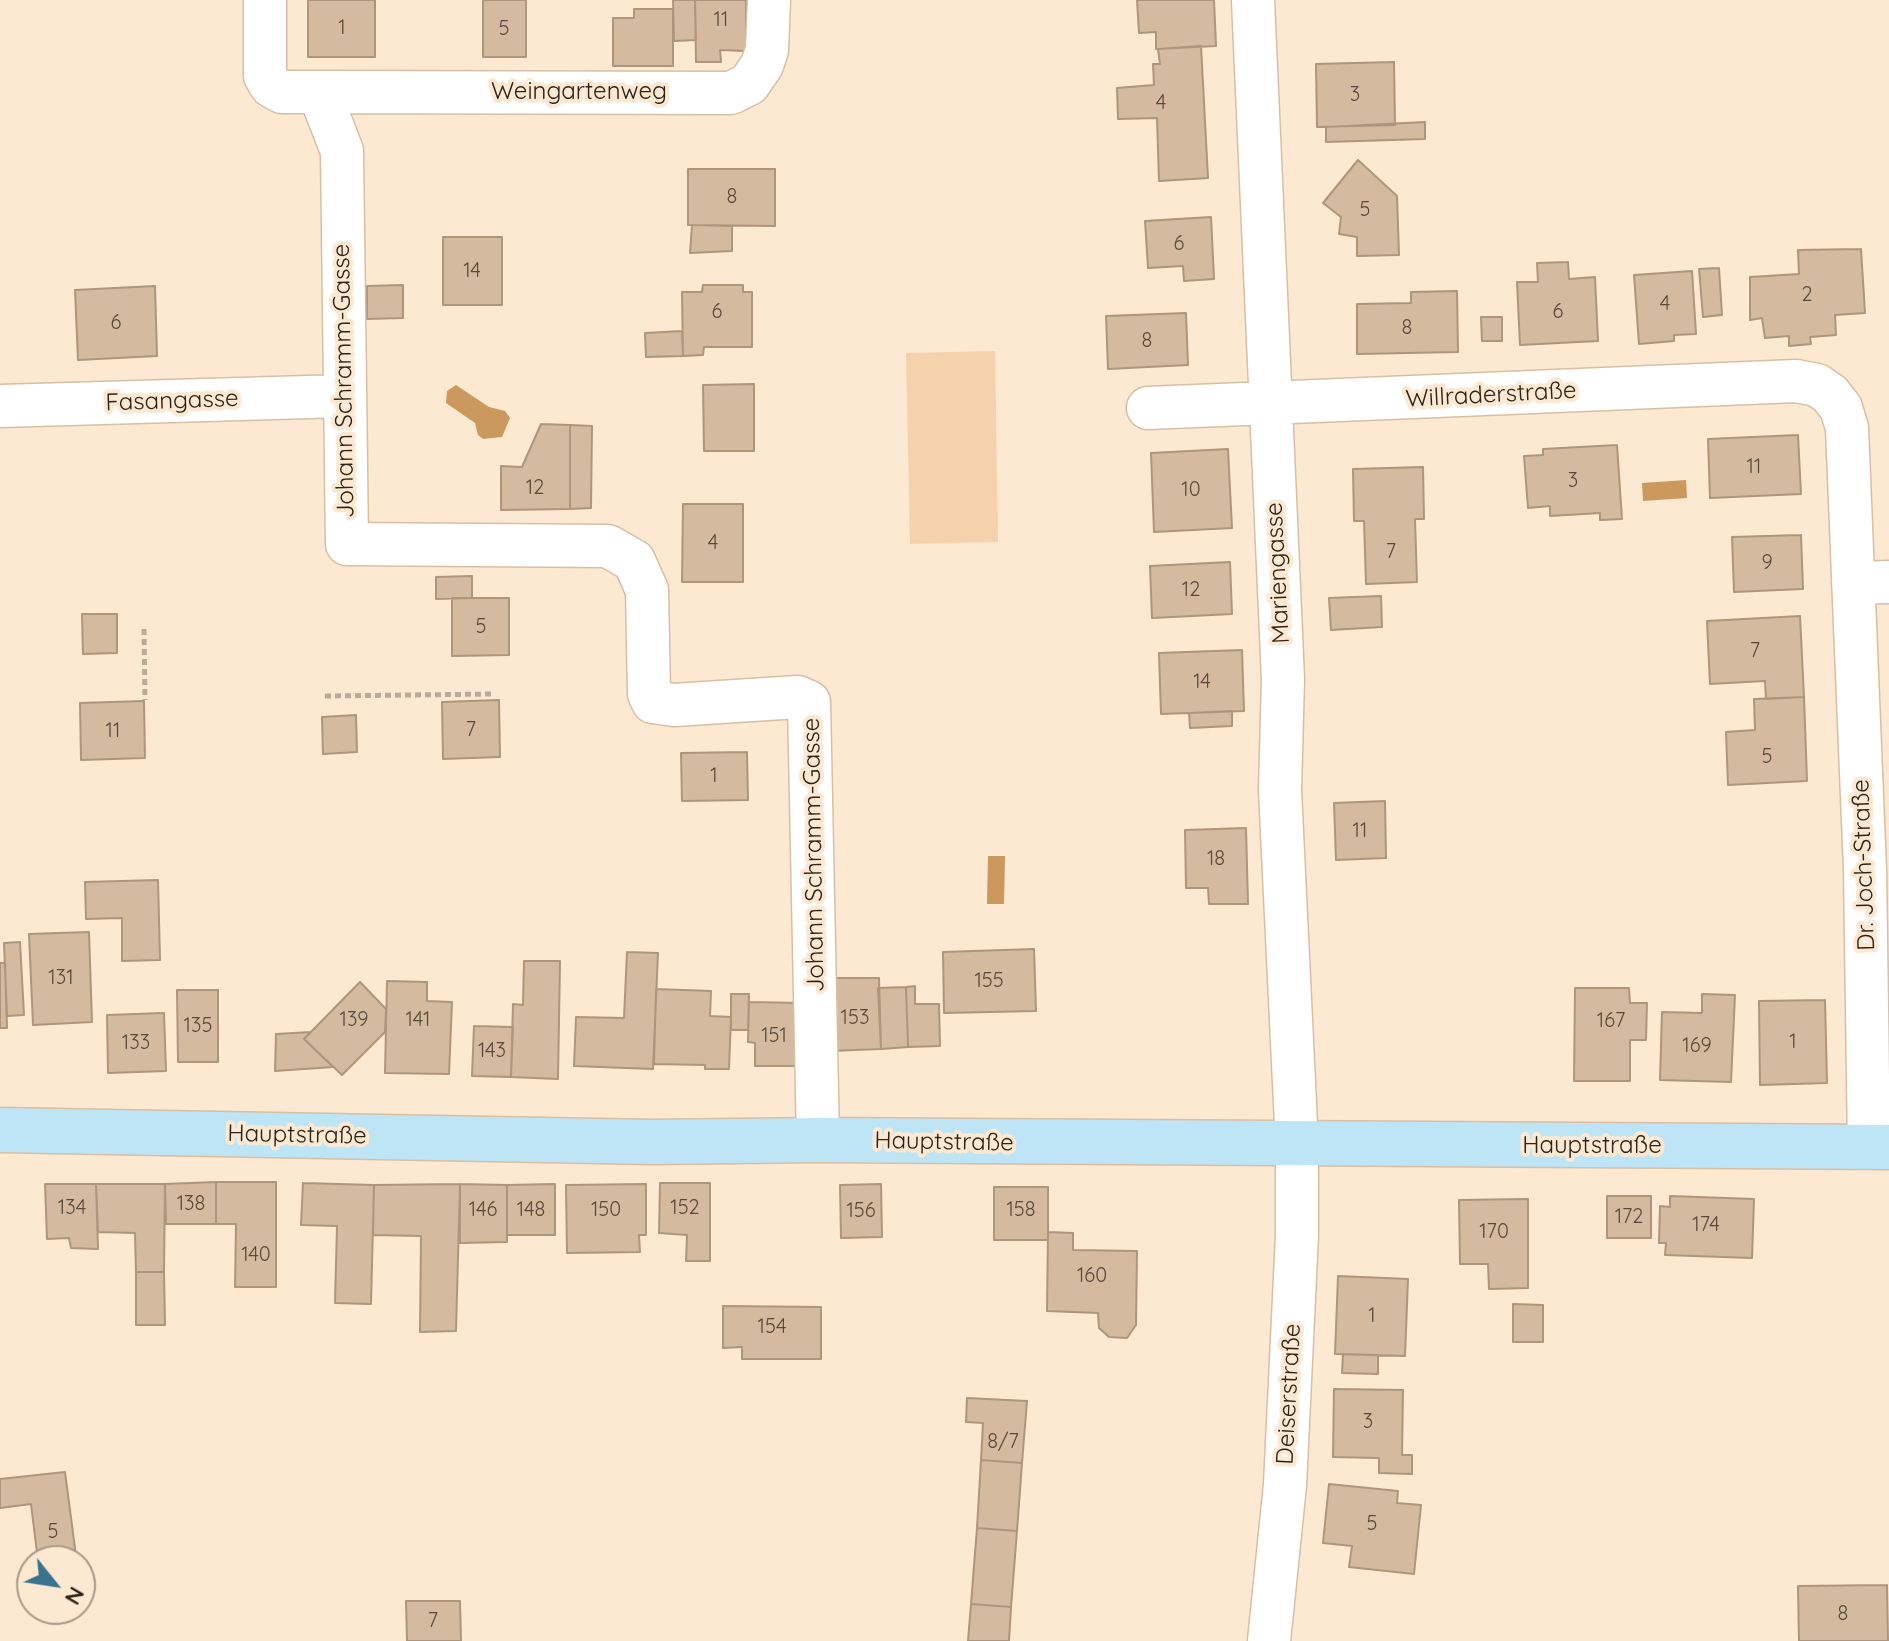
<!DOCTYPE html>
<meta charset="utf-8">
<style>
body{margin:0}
#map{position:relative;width:1889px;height:1641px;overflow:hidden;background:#fde8d2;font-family:Quicksand,sans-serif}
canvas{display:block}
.north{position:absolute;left:16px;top:1545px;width:80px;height:80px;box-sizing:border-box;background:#fde8d2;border:2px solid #a98;border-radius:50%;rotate:120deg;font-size:22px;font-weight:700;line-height:32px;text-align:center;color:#2d2319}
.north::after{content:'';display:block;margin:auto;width:28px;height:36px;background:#3b728d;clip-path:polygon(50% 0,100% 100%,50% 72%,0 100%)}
</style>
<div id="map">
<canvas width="1889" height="1641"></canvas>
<div class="north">N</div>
</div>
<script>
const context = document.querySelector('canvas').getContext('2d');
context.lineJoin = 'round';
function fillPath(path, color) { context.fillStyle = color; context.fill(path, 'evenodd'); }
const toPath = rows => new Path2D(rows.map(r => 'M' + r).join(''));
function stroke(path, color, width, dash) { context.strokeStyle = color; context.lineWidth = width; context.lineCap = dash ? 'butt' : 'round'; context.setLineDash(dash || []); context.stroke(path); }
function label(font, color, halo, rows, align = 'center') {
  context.font = font + ' Quicksand,sans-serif'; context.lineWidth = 8; context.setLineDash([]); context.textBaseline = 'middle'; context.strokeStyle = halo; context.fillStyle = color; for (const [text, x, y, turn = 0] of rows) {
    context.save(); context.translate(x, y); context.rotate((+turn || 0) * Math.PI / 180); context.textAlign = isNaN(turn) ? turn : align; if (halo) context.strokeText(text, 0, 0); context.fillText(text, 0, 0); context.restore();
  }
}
fillPath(toPath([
 [995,351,998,542,910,544,906,353]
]), '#f5d2ac');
fillPath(toPath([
 [456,385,489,407,505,411,510,418,502,437,483,439,478,435,475,423,446,403,447,391],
 [1686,480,1687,498,1643,501,1642,483],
 [988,856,1005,856,1004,904,987,904]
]), '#cb985e');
const building = toPath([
 [308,0,375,0,375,57,308,57,308,0],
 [483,0,526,0,526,57,483,57,483,0],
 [673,0,695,0,696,40,674,41,673,0],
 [695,0,746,0,746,51,720,50,721,62,696,62,695,0],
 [1137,0,1214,0,1216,46,1156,49,1156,32,1139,33,1137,0],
 [634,9,673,9,673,66,613,66,613,18,634,18,634,9],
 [1201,46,1208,178,1159,181,1157,118,1118,119,1117,88,1154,85,1153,64,1160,64,1158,49,1201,46],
 [1394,62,1395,125,1317,127,1316,64,1394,62],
 [1425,122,1425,139,1326,142,1326,127,1425,122],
 [1358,160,1397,196,1399,255,1357,256,1357,237,1339,234,1341,217,1323,203,1358,160],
 [688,169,775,169,775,226,688,225,688,169],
 [1211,217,1214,279,1184,281,1183,266,1148,268,1145,221,1211,217],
 [692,225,732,226,732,251,690,253,692,225],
 [443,237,502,237,502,305,443,305,443,237],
 [1861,249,1865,313,1835,315,1836,335,1810,337,1811,344,1789,346,1789,336,1765,338,1762,318,1750,320,1750,277,1799,274,1798,250,1861,249],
 [1568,262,1569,279,1595,277,1598,341,1520,345,1517,282,1538,282,1537,263,1568,262],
 [1719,268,1722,315,1703,317,1699,269,1719,268],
 [1692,271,1696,334,1674,335,1674,341,1639,344,1634,275,1692,271],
 [403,285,403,318,367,319,367,286,403,285],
 [703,285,743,285,743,292,752,292,752,347,704,347,703,355,683,356,682,292,702,292,703,285],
 [155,286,157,356,78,360,75,290,155,286],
 [1457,291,1458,352,1357,354,1357,304,1411,303,1411,292,1457,291],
 [1186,313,1188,365,1108,369,1106,316,1186,313],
 [1481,317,1502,317,1502,341,1482,341,1481,317],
 [682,331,683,356,646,357,645,333,682,331],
 [754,384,754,451,704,451,703,385,754,384],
 [541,424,570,425,570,509,501,510,501,466,522,467,541,424],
 [570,425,592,426,591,508,570,509,570,425],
 [1798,435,1801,494,1710,498,1708,439,1798,435],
 [1617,445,1622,519,1600,520,1600,513,1550,516,1550,506,1528,508,1524,456,1543,455,1543,449,1617,445],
 [1228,449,1232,528,1154,532,1151,453,1228,449],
 [1423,467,1424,519,1415,519,1417,582,1366,584,1364,521,1354,521,1353,469,1423,467],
 [683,504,743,504,743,582,682,582,683,504],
 [1801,535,1803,589,1734,592,1732,537,1801,535],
 [1230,562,1232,614,1152,618,1150,566,1230,562],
 [472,576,472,598,436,599,436,577,472,576],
 [1381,596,1382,627,1331,630,1329,598,1381,596],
 [452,598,509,598,509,655,452,656,452,598],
 [82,614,117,614,117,653,83,654,82,614],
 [1800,616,1804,697,1766,699,1765,681,1710,684,1707,621,1800,616],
 [1242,650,1244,711,1161,714,1159,653,1242,650],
 [1804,697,1807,781,1728,785,1726,732,1755,730,1754,699,1804,697],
 [499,700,500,757,443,759,442,702,499,700],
 [144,701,145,758,81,760,80,703,144,701],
 [1232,711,1232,726,1190,728,1189,713,1232,711],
 [356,715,357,752,323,754,322,717,356,715],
 [747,752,748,800,682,801,681,753,747,752],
 [1385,801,1386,858,1336,860,1334,803,1385,801],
 [1246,828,1248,904,1209,904,1208,888,1186,888,1185,830,1246,828],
 [158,880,160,960,122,961,122,918,86,919,85,882,158,880],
 [89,932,92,1022,33,1025,29,934,89,932],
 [20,942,24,1015,7,1016,4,943,20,942],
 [1034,949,1036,1011,944,1013,943,952,1034,949],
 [627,952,658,953,653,1069,574,1066,576,1017,624,1018,627,952],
 [524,961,560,961,558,1079,511,1077,513,1004,523,1005,524,961],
 [0,963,5,963,7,1028,0,1028,0,963],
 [829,978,879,978,881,1049,830,1051,829,978],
 [387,981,427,982,427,1001,452,1002,449,1074,385,1073,387,981],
 [360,982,386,1009,385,1032,342,1075,304,1039,360,982],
 [915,986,915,1004,939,1004,940,1046,908,1047,906,987,915,986],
 [906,987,908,1047,881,1049,878,988,906,987],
 [1575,988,1629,988,1630,1003,1647,1003,1646,1040,1630,1040,1630,1081,1574,1081,1575,988],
 [656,989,711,991,710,1016,731,1017,729,1069,705,1069,705,1065,654,1064,656,989],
 [177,990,218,990,218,1062,178,1062,177,990],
 [731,994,749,994,748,1030,731,1030,731,994],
 [1702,994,1735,995,1731,1082,1660,1080,1662,1012,1702,1013,1702,994],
 [1825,1000,1827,1083,1760,1085,1759,1001,1825,1000],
 [749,1002,800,1003,799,1066,755,1066,755,1043,748,1042,749,1002],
 [164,1013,166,1071,108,1073,107,1015,164,1013],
 [474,1026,513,1027,511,1077,472,1076,474,1026],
 [311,1032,304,1039,333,1067,275,1071,276,1034,311,1032],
 [216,1182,276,1182,276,1287,235,1287,236,1224,216,1224,216,1182],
 [216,1182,216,1224,166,1224,165,1184,216,1182],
 [303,1183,374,1185,371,1304,335,1303,337,1226,301,1225,303,1183],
 [660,1183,710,1183,710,1261,686,1261,687,1235,659,1233,660,1183],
 [45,1184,96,1184,98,1249,71,1248,69,1238,47,1239,45,1184],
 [96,1184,165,1184,164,1272,136,1272,135,1233,98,1232,96,1184],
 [460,1184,507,1185,507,1242,460,1243,460,1184],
 [460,1184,456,1331,420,1332,421,1236,373,1235,374,1185,460,1184],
 [555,1184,555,1235,507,1235,507,1185,555,1184],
 [646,1184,646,1235,639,1235,640,1252,567,1253,566,1185,646,1184],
 [881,1184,882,1237,841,1238,840,1185,881,1184],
 [994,1187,1048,1187,1048,1240,994,1240,994,1187],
 [1607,1196,1651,1196,1651,1238,1607,1238,1607,1196],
 [1670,1196,1754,1199,1752,1258,1665,1255,1666,1243,1659,1243,1660,1206,1670,1207,1670,1196],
 [1528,1199,1528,1288,1489,1289,1488,1264,1460,1264,1459,1200,1528,1199],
 [1048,1232,1073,1233,1073,1250,1137,1251,1136,1325,1127,1338,1109,1337,1099,1328,1098,1313,1047,1311,1048,1232],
 [136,1272,164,1272,165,1325,136,1325,136,1272],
 [1338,1276,1408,1279,1405,1356,1335,1354,1338,1276],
 [1513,1304,1543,1305,1543,1342,1513,1342,1513,1304],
 [723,1306,821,1307,821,1359,742,1359,742,1347,723,1348,723,1306],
 [1343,1354,1378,1355,1378,1374,1342,1373,1343,1354],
 [1334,1389,1403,1390,1402,1455,1412,1455,1412,1474,1379,1473,1379,1458,1333,1457,1334,1389],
 [967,1398,1027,1401,1022,1463,981,1460,983,1423,966,1422,967,1398],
 [981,1460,1022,1463,1017,1531,977,1528,981,1460],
 [65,1472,76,1556,38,1561,31,1504,0,1508,0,1479,65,1472],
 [1329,1484,1398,1491,1397,1503,1421,1505,1414,1574,1349,1567,1352,1546,1323,1543,1329,1484],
 [977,1528,1017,1531,1011,1607,971,1604,977,1528],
 [1887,1585,1888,1641,1799,1641,1798,1586,1887,1585],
 [406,1601,460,1601,461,1641,407,1641,406,1601],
 [971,1604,1011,1607,1009,1641,968,1641,971,1604]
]);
fillPath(building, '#d4bba0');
stroke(building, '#ae957b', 2);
const street = toPath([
 [265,0,265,76,271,86,282,92,319,92,342,151,347,544,608,546,634,561,647,590,649,694,653,702,674,705,798,697,809,702,818,1140],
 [1253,0,1283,679,1280,790,1297,1146,1297,1235,1285,1485,1269,1641],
 [319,92,731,93,749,84,762,65,767,50,769,0],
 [0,406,343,396],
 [1148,408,1796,381,1817,385,1830,394,1841,408,1847,428,1865,870,1869,1147],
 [1853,583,1889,582]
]);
const secondary = toPath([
 [0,1130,653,1142,818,1140,1889,1147]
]);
stroke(street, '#d8bfa4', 45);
stroke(secondary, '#d8bfa4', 47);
stroke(toPath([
 [144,629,145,700],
 [325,696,494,694]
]), '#bcaa98', 5, [6, 4]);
stroke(street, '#fff', 42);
stroke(secondary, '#bee5f5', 44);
label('20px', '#57493b', null, [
 ["11",721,20],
 ["1",342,28],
 ["5",504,29],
 ["3",1355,95],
 ["4",1161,103],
 ["8",732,197],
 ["5",1365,210],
 ["6",1179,244],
 ["14",472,271],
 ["2",1807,295],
 ["4",1665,304],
 ["6",717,312],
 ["6",1558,312],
 ["6",116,323],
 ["8",1407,328],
 ["8",1147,341],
 ["11",1754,467],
 ["3",1573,481],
 ["12",535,488],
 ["10",1191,490],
 ["4",713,543],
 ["7",1391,552],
 ["9",1767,563],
 ["12",1191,590],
 ["5",481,627],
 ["7",1755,651],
 ["14",1202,682],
 ["7",471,730],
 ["11",113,731],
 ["5",1767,757],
 ["1",714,776],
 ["11",1360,831],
 ["18",1216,859],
 ["131",61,978],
 ["155",989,981],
 ["153",855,1018],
 ["139",354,1020],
 ["141",418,1020],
 ["167",1611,1021],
 ["135",198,1026],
 ["151",774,1036],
 ["1",1793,1042],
 ["133",136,1043],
 ["169",1697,1046],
 ["143",492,1051],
 ["138",191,1204],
 ["134",72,1208],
 ["152",685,1208],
 ["146",483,1210],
 ["148",531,1210],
 ["150",606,1210],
 ["158",1021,1210],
 ["156",861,1211],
 ["172",1629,1217],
 ["174",1706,1225],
 ["170",1494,1232],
 ["140",256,1255],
 ["160",1092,1276],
 ["1",1372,1316],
 ["154",772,1327],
 ["3",1368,1422],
 ["8/7",1003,1442],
 ["5",1372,1524],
 ["5",53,1532],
 ["8",1843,1614],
 ["7",433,1621]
]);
label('24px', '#2d2319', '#fde8d2', [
 ["Weingartenweg",579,92],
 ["Johann Schramm-Gasse",344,381,-91],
 ["Willraderstraße",1491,395,-3],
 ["Fasangasse",172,401,-2],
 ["Mariengasse",1278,573,-93],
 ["Johann Schramm-Gasse",814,855,-91],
 ["Dr. Joch-Straße",1864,865,-92],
 ["Hauptstraße",297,1135,1],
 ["Hauptstraße",944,1142,1],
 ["Hauptstraße",1592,1146],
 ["Deiserstraße",1289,1394,-87]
]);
</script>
